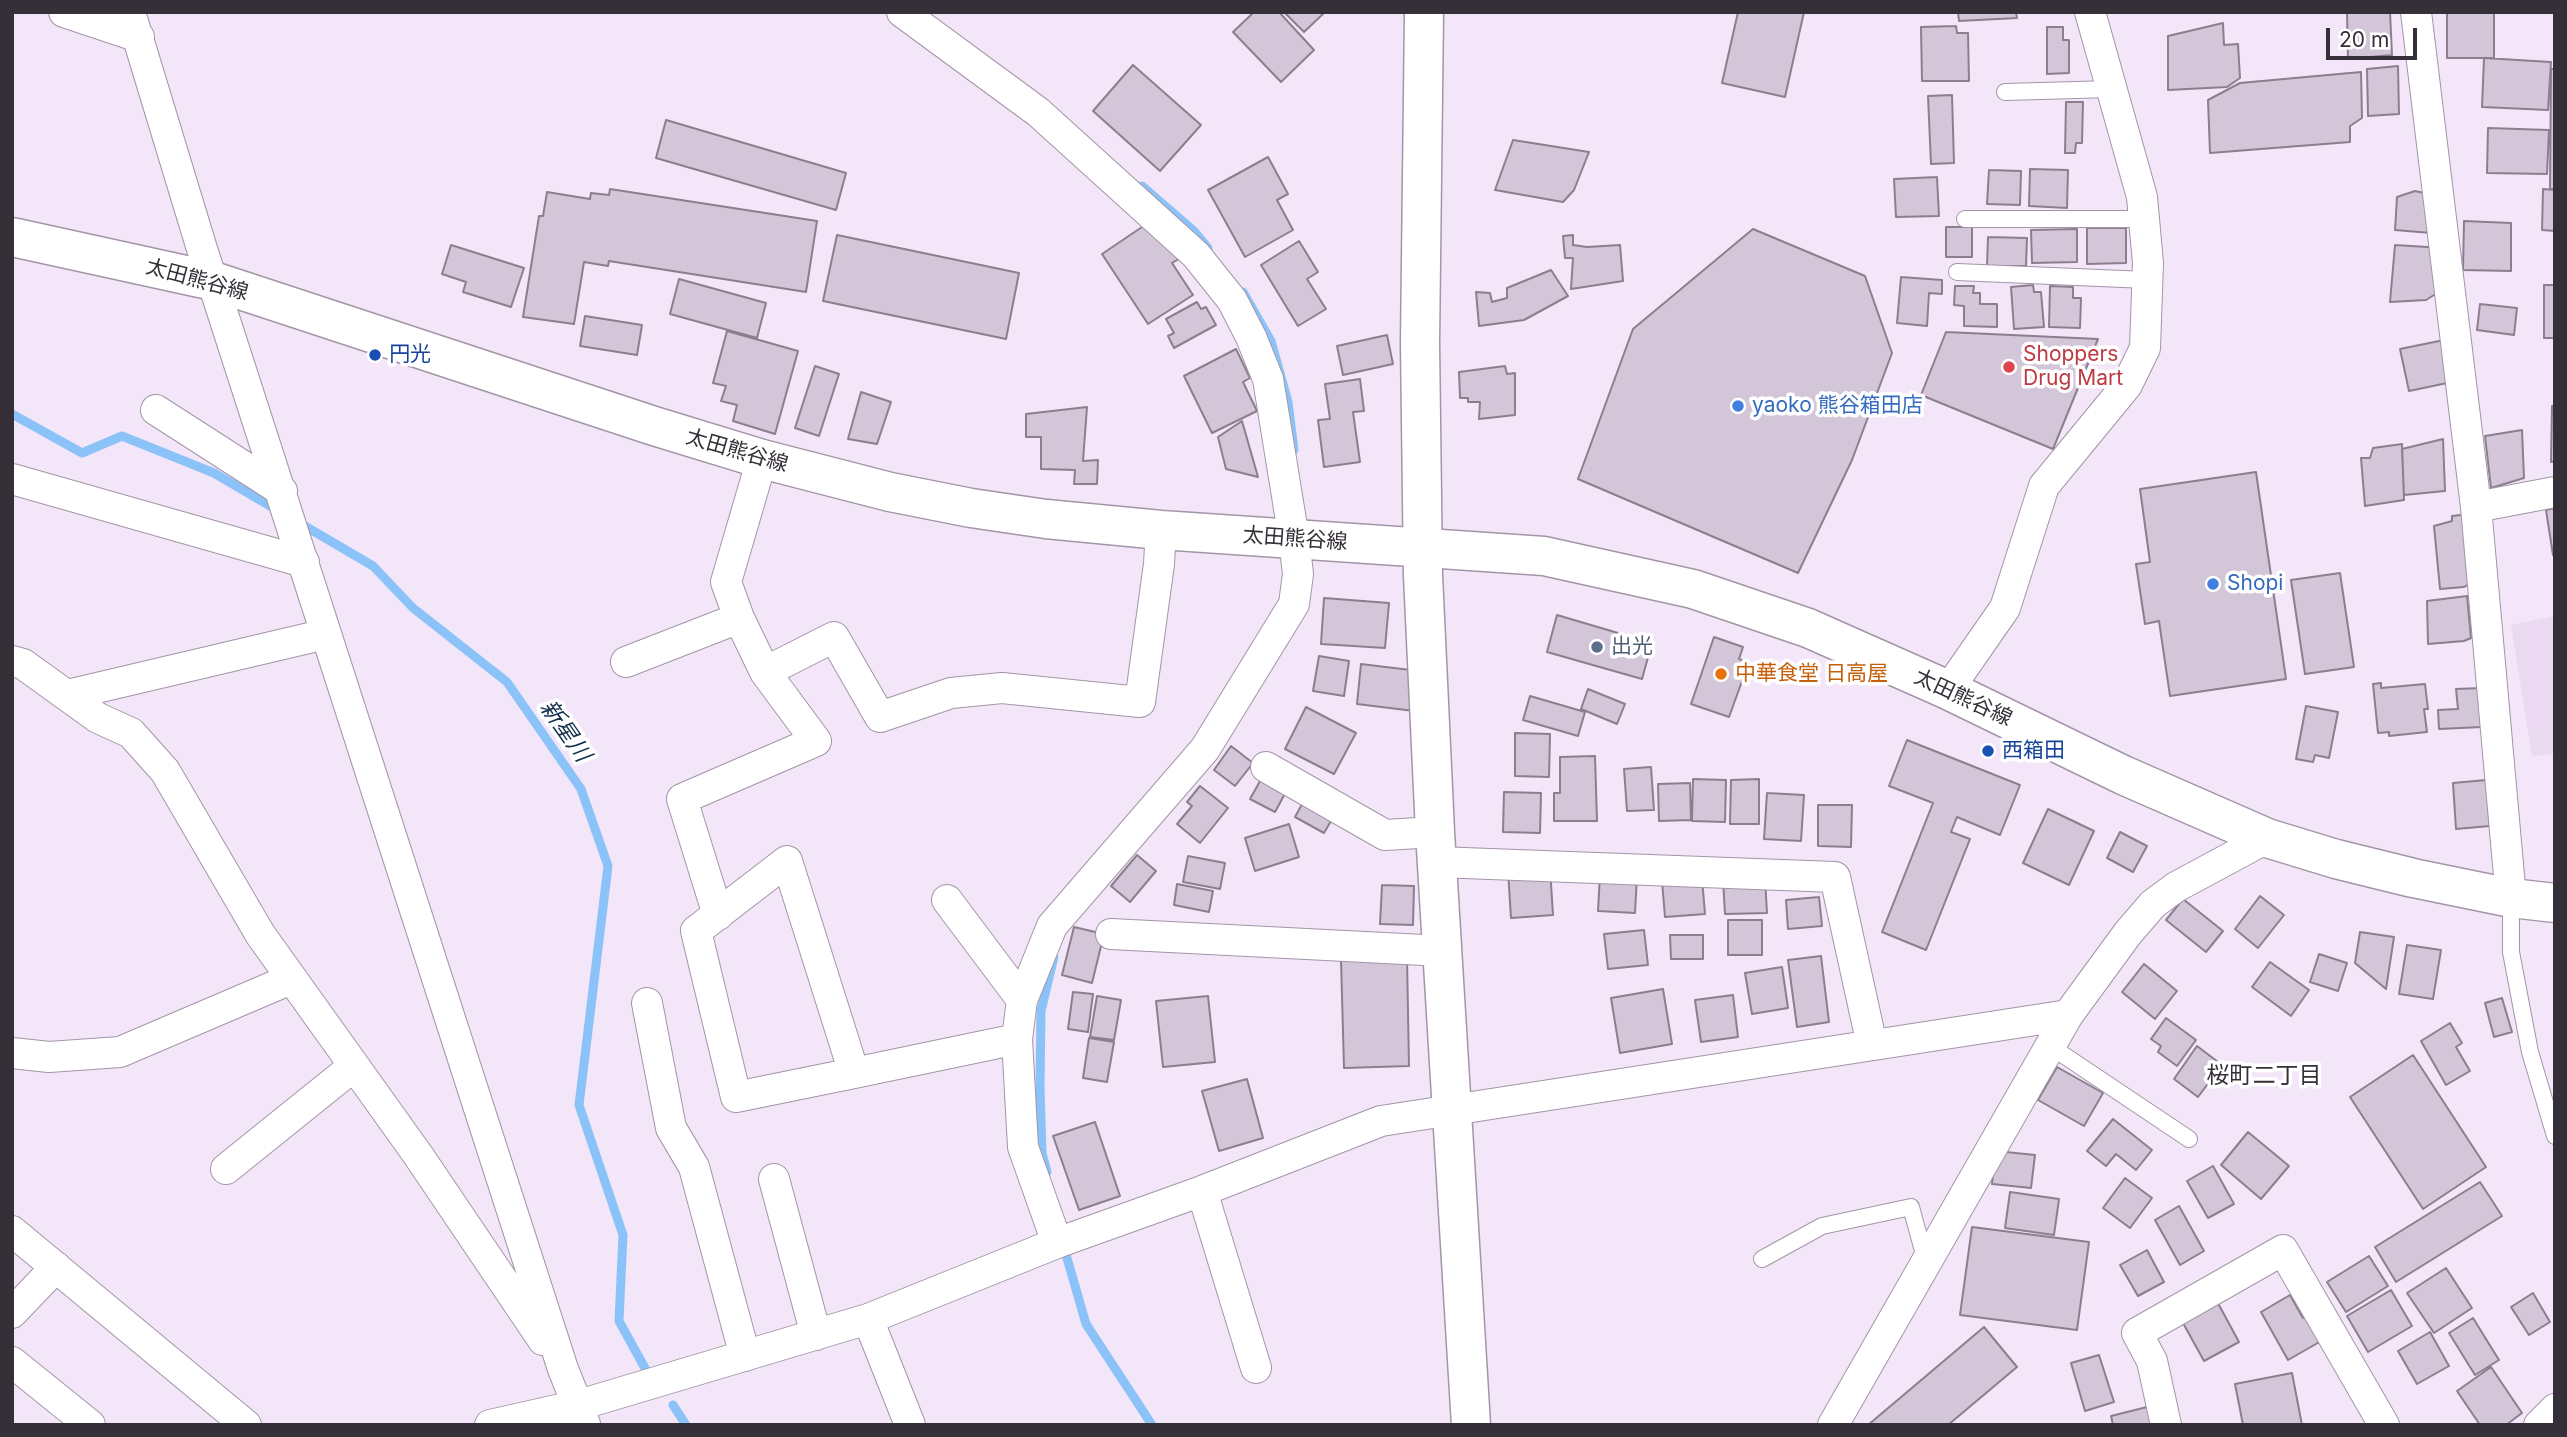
<!DOCTYPE html>
<meta charset="utf-8">
<style>
body{margin:0}
#map{position:relative;width:2567px;height:1437px;overflow:hidden;background:#f4e6f9;font-family:Inter,sans-serif}
canvas{display:block}
.frame{position:absolute;inset:0;border:14px solid #352f37;pointer-events:none}
.scale{position:absolute;left:2326px;top:28px;width:91px;height:32px;box-sizing:border-box;border:4px solid #352f37;border-top:0;padding-left:9px;font-size:21px;line-height:24px;white-space:nowrap;color:#352f37;-webkit-text-stroke:5px #fff;paint-order:stroke}
</style>
<div id="map">
<canvas width="2567" height="1437"></canvas>
<div class="frame"></div>
<div class="scale">20 m</div>
</div>
<script>
const context = document.querySelector('canvas').getContext('2d');
context.lineJoin = 'round';
function fillPath(path, color) { context.fillStyle = color; context.fill(path, 'evenodd'); }
const toPath = rows => new Path2D(rows.map(r => 'M' + r).join(''));
function stroke(path, color, width, dash) { context.strokeStyle = color; context.lineWidth = width; context.lineCap = dash ? 'butt' : 'round'; context.setLineDash(dash || []); context.stroke(path); }
function label(font, color, halo, rows, align = 'center') {
  context.font = font + ' Inter,"Noto Sans JP",sans-serif'; context.lineWidth = 7; context.setLineDash([]); context.textBaseline = 'middle'; context.strokeStyle = halo; context.fillStyle = color; for (const [text, x, y, turn = 0] of rows) {
    context.save(); context.translate(x, y); context.rotate((+turn || 0) * Math.PI / 180); context.textAlign = isNaN(turn) ? turn : align; if (halo) context.strokeText(text, 0, 0); context.fillText(text, 0, 0); context.restore();
  }
}
fillPath(toPath([
 [2555,616,2555,754,2532,756,2511,625]
]), '#ebd8f1');
stroke(toPath([
 [1142,186,1195,232,1208,248],
 [1243,292,1271,341,1288,402,1294,450],
 [12,414,82,453,122,436,214,473,277,510],
 [298,522,373,566,413,608,507,682,581,789,608,866,579,1105,623,1235,619,1321,646,1370],
 [1047,1172,1042,1153,1040,1087,1041,1011,1054,957],
 [1065,1251,1086,1324,1152,1425],
 [673,1405,686,1425]
]), '#8bc3f9', 9);
const building = toPath([
 [1254,12,1279,12,1314,50,1281,82,1233,32,1254,12],
 [1284,12,1325,12,1304,32,1284,12],
 [1738,12,1804,12,1785,97,1722,83,1738,12],
 [1958,12,2016,12,2017,18,1959,21,1958,12],
 [2347,12,2390,12,2392,55,2348,59,2347,12],
 [2447,12,2494,12,2494,58,2447,58,2447,12],
 [2223,23,2224,45,2238,44,2240,78,2227,87,2168,90,2168,36,2223,23],
 [1956,26,1957,33,1968,33,1969,81,1922,81,1921,27,1956,26],
 [2047,27,2063,27,2063,40,2069,40,2069,73,2047,74,2047,27],
 [2484,58,2551,62,2548,110,2482,107,2484,58],
 [1133,65,1201,125,1160,171,1093,111,1133,65],
 [2398,66,2399,114,2368,116,2367,69,2398,66],
 [2551,69,2555,69,2555,189,2550,189,2551,69],
 [2361,72,2362,118,2350,126,2350,142,2210,153,2208,100,2240,83,2361,72],
 [1952,95,1954,163,1931,164,1928,96,1952,95],
 [2066,102,2083,102,2082,143,2076,143,2075,153,2065,153,2066,102],
 [666,120,846,173,836,210,656,158,666,120],
 [2488,128,2549,130,2547,174,2487,173,2488,128],
 [1513,140,1589,152,1574,190,1563,202,1495,190,1513,140],
 [1268,157,1288,194,1277,200,1293,230,1245,257,1208,190,1268,157],
 [2030,169,2068,170,2067,208,2029,206,2030,169],
 [1989,170,2021,171,2020,205,1987,204,1989,170],
 [1937,177,1939,216,1896,217,1894,179,1937,177],
 [610,189,817,221,806,292,609,261,608,266,584,262,574,324,523,317,539,216,543,216,547,192,590,199,591,193,609,195,610,189],
 [2543,189,2555,190,2555,231,2542,230,2543,189],
 [2415,191,2433,195,2431,233,2395,230,2397,197,2415,191],
 [2464,221,2511,223,2511,271,2463,270,2464,221],
 [1145,225,1182,257,1172,263,1193,295,1148,324,1102,254,1145,225],
 [1946,227,1972,227,1972,257,1946,257,1946,227],
 [2087,228,2126,228,2126,263,2087,264,2087,228],
 [1753,229,1865,276,1892,353,1852,460,1798,573,1578,479,1633,329,1753,229],
 [2077,229,2077,262,2032,263,2031,230,2077,229],
 [837,235,1019,273,1006,339,823,301,837,235],
 [1573,235,1573,245,1587,247,1620,245,1623,281,1571,289,1573,258,1565,258,1563,236,1573,235],
 [1988,237,2027,238,2026,266,1987,266,1988,237],
 [1299,241,1318,272,1307,279,1326,309,1298,326,1261,265,1299,241],
 [451,245,524,268,511,307,463,292,466,282,442,274,451,245],
 [2395,245,2443,248,2443,292,2434,295,2426,300,2390,302,2395,245],
 [1551,270,1568,296,1524,320,1479,326,1476,292,1490,293,1492,302,1507,298,1507,288,1551,270],
 [1901,277,1942,280,1942,294,1929,293,1927,326,1897,323,1901,277],
 [679,279,766,303,757,338,670,314,679,279],
 [2033,285,2034,292,2041,292,2044,327,2014,329,2011,287,2033,285],
 [2544,285,2555,285,2555,338,2544,338,2544,285],
 [1955,286,1974,286,1973,293,1980,293,1980,304,1997,304,1997,327,1964,326,1964,306,1954,305,1955,286],
 [2050,286,2073,287,2073,298,2081,298,2080,328,2049,327,2050,286],
 [1197,302,1201,309,1206,307,1216,325,1174,348,1168,336,1174,333,1166,319,1197,302],
 [2480,304,2517,308,2514,335,2477,330,2480,304],
 [585,316,642,325,637,355,580,346,585,316],
 [727,331,798,351,775,434,733,421,737,405,721,401,726,386,713,383,727,331],
 [1946,332,2098,339,2053,449,1921,395,1946,332],
 [1387,335,1393,364,1343,375,1337,346,1387,335],
 [2444,340,2452,382,2409,391,2400,349,2444,340],
 [1236,349,1250,378,1243,382,1257,411,1212,433,1184,376,1236,349],
 [815,366,839,374,819,436,795,428,815,366],
 [1505,366,1507,374,1515,373,1515,415,1479,419,1480,402,1468,402,1468,398,1460,398,1459,372,1505,366],
 [1360,379,1364,411,1353,412,1360,462,1324,467,1318,420,1330,419,1325,384,1360,379],
 [861,392,891,402,877,444,848,439,861,392],
 [2552,406,2555,406,2555,461,2551,462,2552,406],
 [1087,407,1083,461,1098,460,1097,484,1074,484,1075,470,1041,469,1041,437,1026,437,1026,414,1087,407],
 [1242,421,1258,477,1226,469,1218,437,1242,421],
 [2522,430,2524,478,2491,488,2485,436,2522,430],
 [2443,439,2445,491,2404,495,2402,449,2443,439],
 [2402,444,2404,500,2365,506,2361,458,2370,458,2373,448,2402,444],
 [2256,472,2286,679,2170,696,2159,621,2145,624,2136,564,2150,562,2140,489,2256,472],
 [2555,508,2555,555,2553,555,2546,510,2555,508],
 [2469,514,2476,580,2464,587,2440,589,2434,526,2452,521,2452,516,2469,514],
 [2340,573,2354,667,2305,674,2291,580,2340,573],
 [2467,596,2471,638,2464,641,2428,644,2427,601,2467,596],
 [1324,598,1389,603,1385,648,1321,644,1324,598],
 [1557,615,1652,643,1642,679,1547,652,1557,615],
 [1714,637,1743,647,1739,659,1749,662,1729,717,1691,704,1714,637],
 [1319,656,1349,661,1344,696,1313,691,1319,656],
 [1361,664,1419,671,1414,711,1357,704,1361,664],
 [2381,683,2381,688,2425,684,2428,709,2424,709,2427,732,2389,736,2389,732,2378,733,2373,684,2381,683],
 [2482,688,2482,727,2439,729,2438,710,2458,709,2456,689,2482,688],
 [1588,689,1625,704,1617,724,1581,709,1588,689],
 [1530,696,1585,712,1578,736,1523,720,1530,696],
 [2306,706,2338,712,2329,758,2315,755,2313,762,2296,759,2306,706],
 [1306,707,1356,733,1334,774,1285,749,1306,707],
 [1515,733,1550,734,1549,777,1515,776,1515,733],
 [1907,740,2020,785,2000,835,1957,817,1951,832,1970,839,1926,950,1882,932,1933,803,1889,786,1907,740],
 [1231,746,1253,763,1235,786,1214,770,1231,746],
 [1595,756,1597,821,1554,821,1554,793,1560,793,1560,757,1595,756],
 [1651,767,1654,810,1627,811,1624,769,1651,767],
 [1264,774,1288,788,1275,812,1250,799,1264,774],
 [1693,779,1726,780,1725,822,1692,821,1693,779],
 [1759,779,1759,824,1730,824,1731,780,1759,779],
 [2486,780,2490,826,2456,829,2453,783,2486,780],
 [1690,783,1691,820,1659,821,1658,784,1690,783],
 [1200,786,1228,808,1200,843,1177,824,1192,806,1187,802,1200,786],
 [1504,792,1541,793,1540,833,1503,832,1504,792],
 [1308,793,1338,809,1324,833,1295,817,1308,793],
 [1767,793,1804,795,1801,841,1764,839,1767,793],
 [1818,805,1852,805,1851,847,1818,846,1818,805],
 [2048,809,2094,831,2069,885,2023,863,2048,809],
 [1289,824,1299,857,1255,871,1245,838,1289,824],
 [2120,832,2147,846,2133,872,2107,858,2120,832],
 [1137,855,1156,871,1130,902,1111,886,1137,855],
 [1188,856,1225,863,1220,889,1183,882,1188,856],
 [1550,868,1553,915,1511,918,1508,871,1550,868],
 [1600,874,1637,876,1635,913,1598,911,1600,874],
 [1702,878,1705,914,1665,917,1662,881,1702,878],
 [1765,878,1767,913,1725,914,1723,880,1765,878],
 [1177,884,1213,891,1209,912,1174,905,1177,884],
 [1382,885,1414,886,1413,925,1380,924,1382,885],
 [2260,896,2284,915,2258,948,2235,929,2260,896],
 [1819,897,1822,926,1788,929,1786,900,1819,897],
 [2183,899,2223,931,2206,952,2166,920,2183,899],
 [1728,920,1762,920,1762,955,1728,955,1728,920],
 [1074,927,1104,934,1092,983,1062,975,1074,927],
 [1644,930,1648,965,1608,969,1604,934,1644,930],
 [2360,932,2394,937,2386,989,2355,963,2360,932],
 [1670,935,1703,935,1703,959,1671,959,1670,935],
 [2407,945,2441,950,2433,999,2399,994,2407,945],
 [2319,954,2347,963,2338,991,2310,982,2319,954],
 [1821,956,1829,1022,1797,1027,1788,960,1821,956],
 [1407,958,1409,1066,1344,1068,1341,960,1407,958],
 [2270,962,2309,990,2291,1016,2252,987,2270,962],
 [2144,964,2177,991,2155,1019,2122,992,2144,964],
 [1782,967,1788,1008,1752,1014,1745,973,1782,967],
 [1663,989,1672,1044,1620,1053,1611,998,1663,989],
 [1073,992,1093,994,1088,1032,1068,1029,1073,992],
 [1733,995,1738,1037,1701,1042,1695,1000,1733,995],
 [1097,996,1121,1000,1114,1040,1090,1037,1097,996],
 [1208,996,1215,1062,1163,1067,1156,1001,1208,996],
 [2502,998,2512,1032,2494,1037,2485,1003,2502,998],
 [2166,1018,2196,1040,2177,1066,2158,1052,2161,1046,2151,1039,2166,1018],
 [2450,1023,2462,1043,2456,1047,2470,1071,2446,1085,2421,1041,2450,1023],
 [1089,1038,1114,1042,1107,1082,1083,1078,1089,1038],
 [2197,1046,2222,1065,2198,1097,2174,1079,2197,1046],
 [2413,1055,2486,1167,2423,1209,2350,1097,2413,1055],
 [2057,1067,2103,1093,2084,1126,2038,1100,2057,1067],
 [1247,1079,1263,1138,1219,1151,1202,1091,1247,1079],
 [2113,1119,2152,1150,2136,1170,2116,1154,2106,1166,2087,1151,2113,1119],
 [1095,1122,1120,1196,1079,1210,1053,1136,1095,1122],
 [2248,1132,2289,1166,2261,1199,2221,1165,2248,1132],
 [1996,1151,2035,1155,2031,1188,1992,1184,1996,1151],
 [2213,1166,2234,1204,2208,1218,2187,1181,2213,1166],
 [2125,1178,2152,1198,2130,1228,2103,1208,2125,1178],
 [2480,1182,2502,1216,2396,1282,2375,1247,2480,1182],
 [2010,1192,2059,1199,2054,1235,2005,1228,2010,1192],
 [2179,1206,2204,1251,2180,1265,2155,1220,2179,1206],
 [1972,1227,2089,1242,2077,1330,1960,1315,1972,1227],
 [2147,1250,2164,1282,2138,1296,2120,1265,2147,1250],
 [2369,1256,2388,1286,2346,1312,2327,1282,2369,1256],
 [2446,1268,2472,1308,2434,1333,2407,1293,2446,1268],
 [2391,1290,2412,1326,2368,1352,2347,1316,2391,1290],
 [2533,1293,2550,1322,2529,1335,2511,1307,2533,1293],
 [2213,1294,2239,1342,2204,1361,2178,1314,2213,1294],
 [2290,1295,2303,1318,2315,1310,2330,1336,2288,1360,2261,1312,2290,1295],
 [2473,1318,2499,1360,2475,1375,2449,1333,2473,1318],
 [1984,1327,2017,1367,1948,1425,1868,1425,1984,1327],
 [2430,1332,2449,1366,2417,1384,2398,1351,2430,1332],
 [2099,1355,2114,1402,2085,1411,2071,1363,2099,1355],
 [2491,1367,2522,1413,2506,1425,2480,1425,2457,1391,2491,1367],
 [2292,1373,2302,1425,2243,1425,2235,1384,2292,1373],
 [2151,1406,2156,1425,2113,1425,2111,1416,2151,1406]
]);
fillPath(building, '#d4c6d9');
stroke(building, '#8b7e8f', 2);
const service = toPath([
 [2005,92,2112,89],
 [1965,219,2144,219],
 [1957,272,2147,280],
 [2511,898,2511,952,2530,1052,2555,1136],
 [2050,1046,2189,1139],
 [1762,1259,1822,1226,1911,1207,1926,1262]
]);
const minor = toPath([
 [64,12,139,37],
 [130,12,202,249,563,1369,585,1424],
 [902,12,1038,112,1196,255,1232,300,1251,337,1268,379,1294,539,1298,574,1294,604,1205,749,1052,926,1022,1000,1017,1039,1023,1147,1057,1243],
 [2416,12,2476,507,2511,898],
 [156,410,282,491],
 [12,479,304,562],
 [2476,507,2555,492],
 [12,661,23,664,98,718,131,733,165,771,260,934,418,1155,543,1340],
 [626,662,739,618],
 [765,672,834,637,880,717,951,693,1002,688,1140,702,1159,564,1161,530],
 [1948,690,2005,608,2044,486,2127,385,2145,348,2148,263,2142,197,2090,12],
 [67,695,326,634],
 [1266,767,1385,835,1435,832],
 [1437,862,1835,877,1872,1045],
 [947,900,1022,1000],
 [718,915,682,799,816,741,765,672,739,618,726,582,762,459],
 [1111,934,1443,951],
 [647,1003,671,1128,694,1167,745,1356],
 [12,1053,49,1057,120,1052,291,979],
 [854,1073,787,861,696,931,736,1097,854,1073,1017,1039],
 [226,1169,354,1066],
 [774,1179,816,1335],
 [1202,1191,1256,1368],
 [12,1231,246,1425],
 [12,1313,56,1267],
 [868,1319,910,1425],
 [12,1362,90,1425],
 [490,1425,579,1405,868,1319,1057,1243,1202,1191,1381,1121,2068,1015],
 [1833,1425,2068,1015,2128,933,2153,904,2176,887,2267,838],
 [2166,1425,2152,1361,2137,1333,2283,1250,2384,1425],
 [2539,1425,2555,1409]
]);
const tertiary = toPath([
 [1424,12,1420,343,1423,575,1435,832,1471,1425]
]);
const secondary = toPath([
 [12,237,213,281,654,426,762,459,890,492,971,508,1046,519,1161,530,1544,556,1693,589,1808,628,1948,690,2123,775,2267,838,2336,859,2413,878,2511,898,2555,903]
]);
stroke(service, '#a395a7', 18);
stroke(minor, '#a395a7', 32);
stroke(tertiary, '#a395a7', 41);
stroke(secondary, '#a395a7', 41);
stroke(service, '#fff', 16);
stroke(minor, '#fff', 30);
stroke(tertiary, '#fff', 38);
stroke(secondary, '#fff', 38);
for (const [x, y, r, color] of [
 [375,355,7,"#1a4fb4"],
 [2009,367,7,"#e0444e"],
 [1738,406,7,"#3f7fe0"],
 [2213,584,7,"#3f7fe0"],
 [1597,647,7,"#5c6f8a"],
 [1721,674,7,"#e8710a"],
 [1988,751,7,"#1a4fb4"]
]) { const dot = new Path2D(); dot.arc(x, y, r, 0, 2 * Math.PI); context.fillStyle = color; context.fill(dot); stroke(dot, '#fff', 2.5); }
label('21px', '#352f37', '#fff', [
 ["太田熊谷線",197,280,15],
 ["太田熊谷線",737,451,16],
 ["太田熊谷線",1295,539,4],
 ["太田熊谷線",1963,698,25]
]);
label('21px', '#164399', '#fff', [
 ["円光",389,355],
 ["西箱田",2002,751]
], 'left');
label('21px', '#be3a42', '#fff', [
 ["Shoppers",2023,355],
 ["Drug Mart",2023,379]
], 'left');
label('21px', '#366cbe', '#fff', [
 ["yaoko 熊谷箱田店",1752,406],
 ["Shopi",2227,584]
], 'left');
label('21px', '#4e5e75', '#fff', [
 ["出光",1611,647]
], 'left');
label('21px', '#c56008', '#fff', [
 ["中華食堂 日高屋",1735,674]
], 'left');
label('italic 23px', '#13304b', '#fff', [
 ["新星川",565,731,55]
]);
label('23px', '#352f37', '#fff', [
 ["桜町二丁目",2264,1076]
]);
</script>
